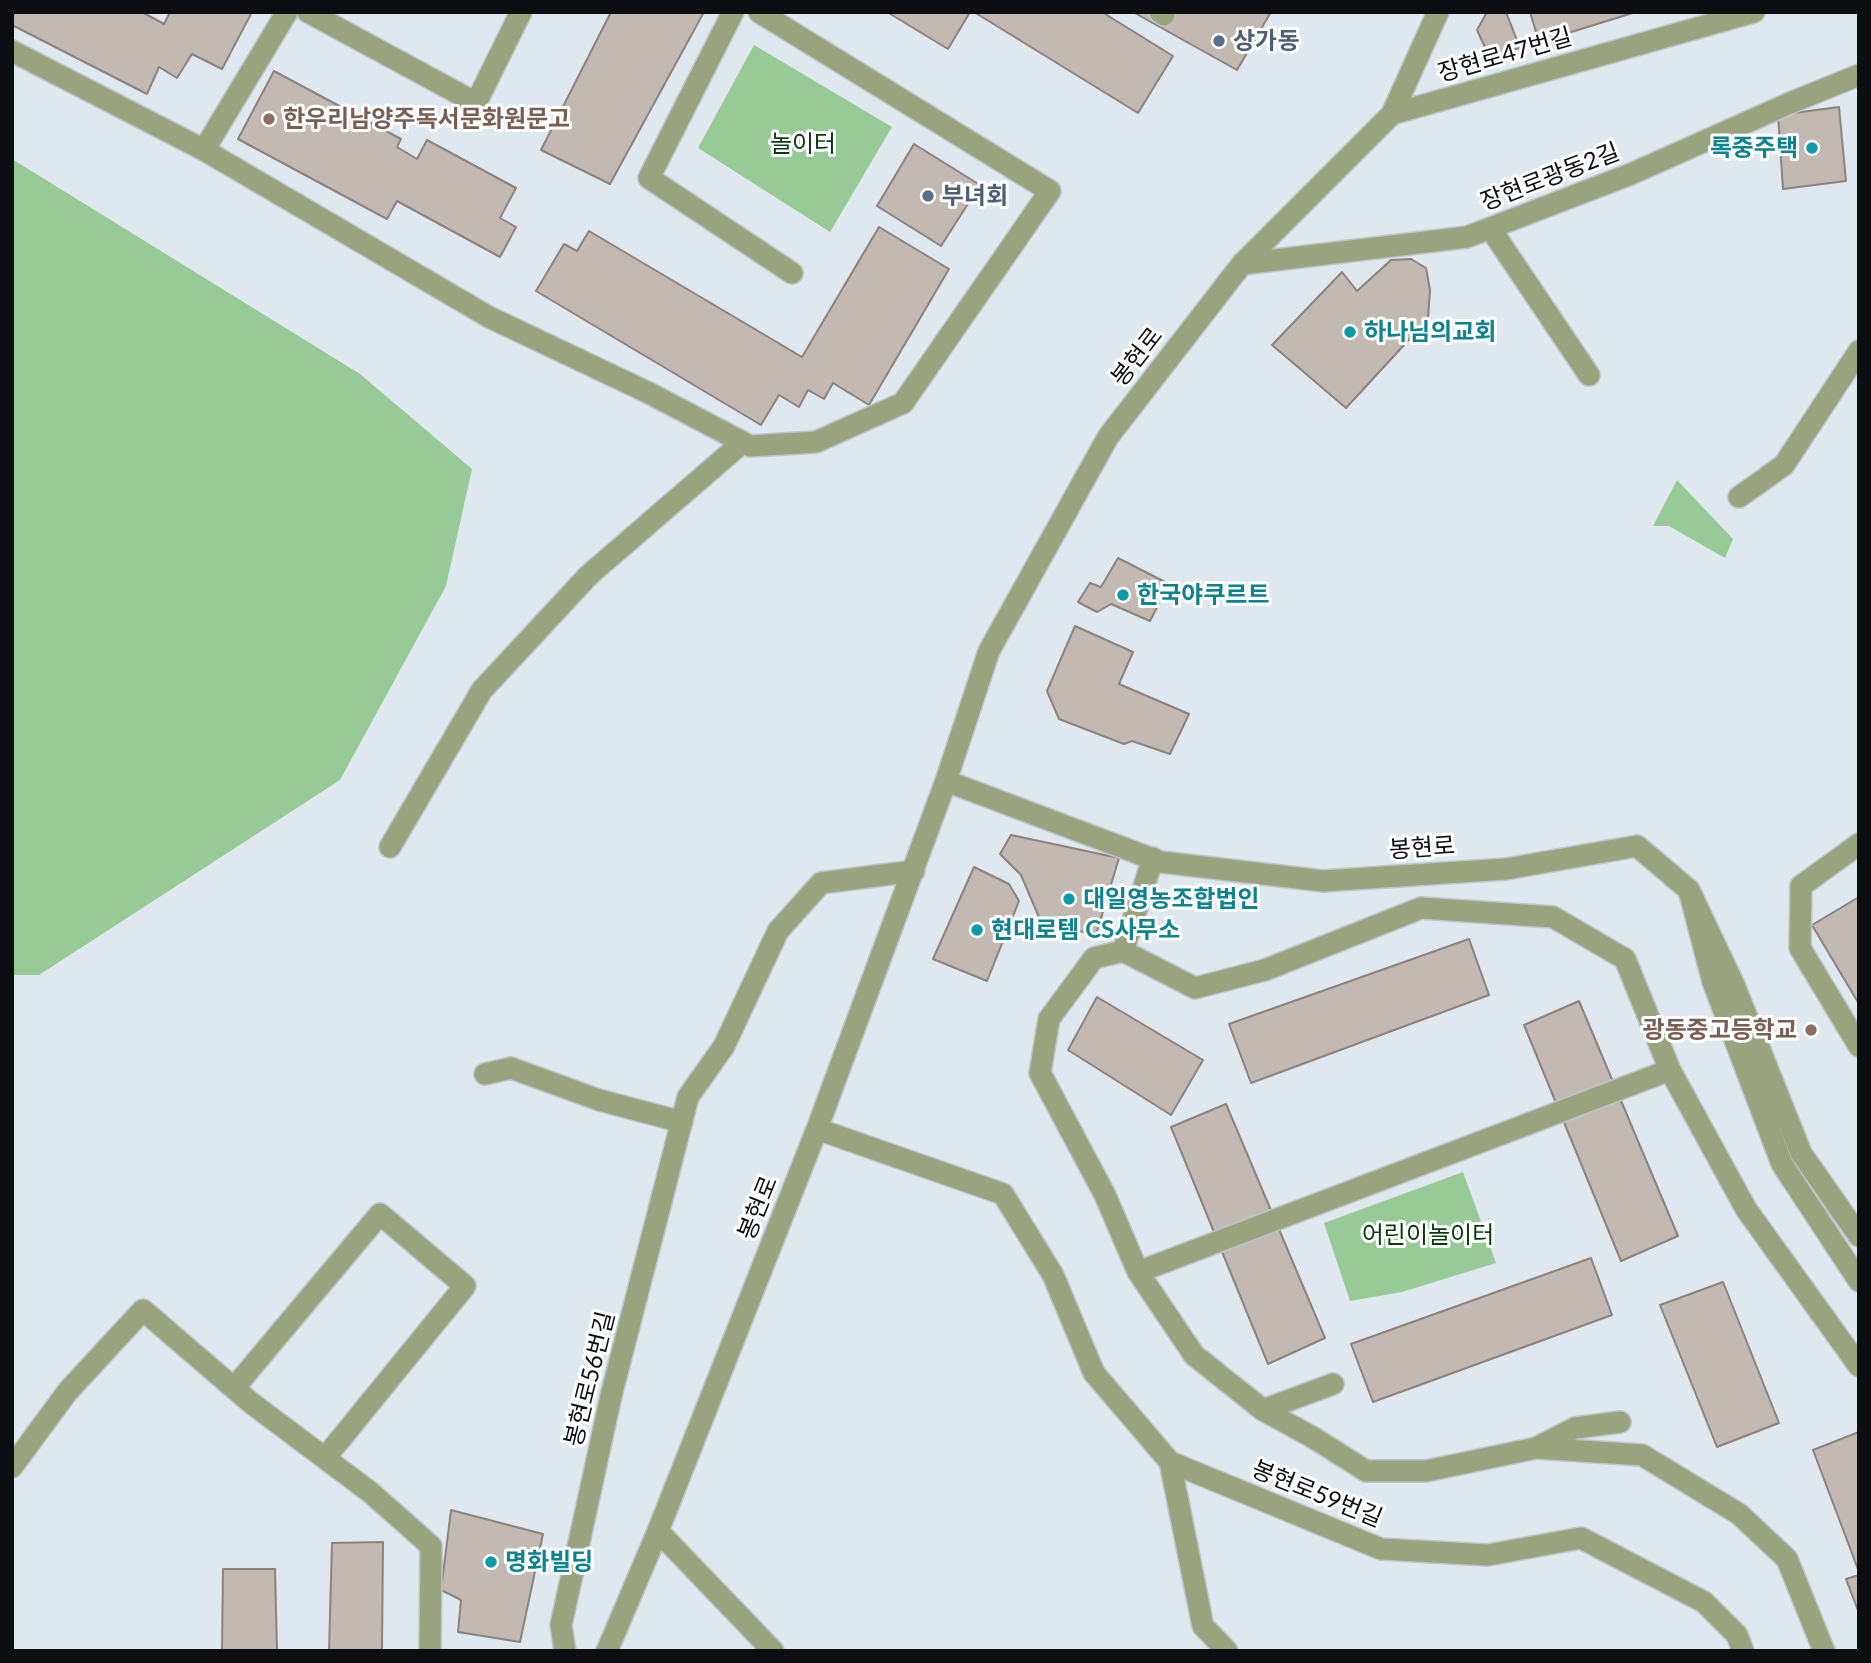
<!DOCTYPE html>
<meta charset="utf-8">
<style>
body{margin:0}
#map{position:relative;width:1871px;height:1663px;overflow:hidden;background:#e0e8ef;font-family:Lato,sans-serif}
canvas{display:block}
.frame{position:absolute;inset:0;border:14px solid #0c0e11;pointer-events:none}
</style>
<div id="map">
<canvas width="1871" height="1663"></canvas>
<div class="frame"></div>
</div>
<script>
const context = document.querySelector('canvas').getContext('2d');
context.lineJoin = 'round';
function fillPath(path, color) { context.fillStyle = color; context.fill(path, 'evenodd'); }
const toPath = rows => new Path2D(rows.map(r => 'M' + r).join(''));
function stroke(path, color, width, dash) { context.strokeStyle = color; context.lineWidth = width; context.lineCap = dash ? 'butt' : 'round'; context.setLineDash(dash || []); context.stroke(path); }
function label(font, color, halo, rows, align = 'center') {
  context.font = font + ' Lato,"Noto Sans KR",sans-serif'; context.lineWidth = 6; context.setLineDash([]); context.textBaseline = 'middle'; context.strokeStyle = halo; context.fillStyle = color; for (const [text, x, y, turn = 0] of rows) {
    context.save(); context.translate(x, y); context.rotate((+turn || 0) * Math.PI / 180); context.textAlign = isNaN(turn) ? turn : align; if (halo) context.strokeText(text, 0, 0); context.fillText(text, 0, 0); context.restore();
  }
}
fillPath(toPath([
 [754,45,892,127,830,232,698,148],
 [12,159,360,374,472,469,446,586,340,780,39,975,12,975],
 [1677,480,1733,539,1725,558,1669,526,1653,526],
 [1463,1172,1496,1263,1402,1292,1350,1301,1324,1223]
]), '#98ca97');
const building = toPath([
 [12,12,142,12,164,24,170,12,252,12,222,69,192,54,177,78,159,67,147,94,12,25,12,12],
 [611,12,704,12,610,184,541,150,611,12],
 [887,12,970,12,948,49,887,12],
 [974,12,1102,12,1173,56,1138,113,974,12],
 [1133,12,1271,12,1237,70,1133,12],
 [1487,12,1506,12,1520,48,1489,56,1477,30,1487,12],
 [1530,12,1636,12,1539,42,1530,12],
 [274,71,401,139,397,147,417,159,427,140,516,188,500,218,516,227,500,257,397,201,387,219,238,139,274,71],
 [1839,107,1846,181,1783,189,1778,115,1839,107],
 [914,144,980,185,941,246,877,206,914,144],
 [879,227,949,269,869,405,833,383,824,399,808,390,799,407,779,395,761,425,536,291,564,244,577,251,589,231,802,357,879,227],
 [1411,259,1426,268,1430,290,1428,319,1346,408,1272,345,1342,272,1357,291,1391,260,1411,259],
 [1118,558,1169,584,1150,621,1111,604,1097,612,1078,602,1090,583,1101,587,1118,558],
 [1075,626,1133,652,1119,684,1189,714,1170,754,1132,741,1124,744,1059,719,1047,691,1075,626],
 [1011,835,1119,858,1096,935,1041,922,1021,875,1000,854,1011,835],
 [974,867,1009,884,1019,901,987,981,933,959,974,867],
 [1859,897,1859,1004,1812,925,1859,897],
 [1469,939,1489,995,1251,1083,1229,1024,1469,939],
 [1097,997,1203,1060,1171,1115,1068,1050,1097,997],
 [1579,1001,1678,1236,1621,1261,1524,1025,1579,1001],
 [1226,1104,1325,1338,1268,1364,1171,1127,1226,1104],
 [1591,1258,1612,1315,1373,1402,1351,1344,1591,1258],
 [1723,1282,1779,1423,1717,1447,1660,1305,1723,1282],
 [1859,1432,1859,1572,1813,1450,1859,1432],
 [451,1510,543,1534,520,1642,458,1632,461,1600,441,1590,451,1510],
 [383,1542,382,1651,329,1651,332,1543,383,1542],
 [223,1569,275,1569,277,1651,222,1651,223,1569],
 [1859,1575,1859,1613,1846,1579,1859,1575]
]);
fillPath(building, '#c2b9b3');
stroke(building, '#8b827d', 2);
const minor = toPath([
 [308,12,476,103,521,12],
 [733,12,649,178,792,273],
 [1160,12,1164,15],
 [12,51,204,150,489,317,649,393,750,446,816,442,903,403,1050,191,759,12],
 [1392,114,1754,12],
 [204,150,287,12],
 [1490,228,1589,375],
 [1242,264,1467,237,1631,174,1790,103,1859,75],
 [1739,497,1784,465,1859,351],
 [946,781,1161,862,1323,881,1506,869,1637,846,1689,890],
 [1859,844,1801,886,1800,948,1859,1046],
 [390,847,482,690,589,575,743,442],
 [1123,951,1153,858],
 [485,1074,511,1068,599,1100,682,1122],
 [817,1129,1003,1194,1053,1275,1094,1373,1170,1462,1381,1549,1488,1555,1581,1538,1704,1602,1737,1635,1743,1651],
 [1859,1236,1801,1153,1734,985,1689,890,1713,982,1782,1164,1859,1281],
 [1138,1272,1670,1070],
 [234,1388,380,1214,465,1286,325,1458],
 [1263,1410,1333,1384],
 [1538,1447,1575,1428,1620,1422],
 [1170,1462,1203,1626,1227,1651],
 [12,1467,68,1391,143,1310,250,1402,370,1492,431,1546,430,1651],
 [658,1531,773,1651],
 [565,1651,561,1625,611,1396,688,1097,724,1046,778,931,821,883,914,871],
 [607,1651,658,1531,817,1129,946,781,989,651,1108,437,1242,264,1392,114,1438,12],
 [1824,1651,1787,1559,1739,1514,1642,1455,1536,1448,1426,1471,1366,1471,1314,1438,1263,1410,1194,1355,1138,1272,1105,1195,1040,1073,1049,1019,1094,958,1123,951,1195,988,1265,970,1421,908,1553,917,1625,959,1670,1070,1746,1209,1859,1366]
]);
stroke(minor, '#bec5cb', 24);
stroke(minor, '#99a47e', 21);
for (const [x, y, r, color] of [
 [1219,41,7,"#5c6f8a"],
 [269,119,7,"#8d6e63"],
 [1812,148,7,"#0f9aa8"],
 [928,196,7,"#5c6f8a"],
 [1350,332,7,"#0f9aa8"],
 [1123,595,7,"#0f9aa8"],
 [1069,899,7,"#0f9aa8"],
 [977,930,7,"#0f9aa8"],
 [1811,1030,7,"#8d6e63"],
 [491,1562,7,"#0f9aa8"]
]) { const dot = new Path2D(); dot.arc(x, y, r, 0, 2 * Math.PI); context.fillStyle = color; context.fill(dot); stroke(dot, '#fff', 2.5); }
label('bold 24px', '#4e5e75', '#fff', [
 ["상가동",1233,41],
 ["부녀회",942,196]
], 'left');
label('24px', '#0c0e11', '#fff', [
 ["장현로47번길",1505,55,-16],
 ["장현로광동2길",1550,177,-21],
 ["봉현로",1137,357,-52],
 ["봉현로",1422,848,-4],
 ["봉현로",758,1208,-68],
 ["봉현로56번길",590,1379,-76],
 ["봉현로59번길",1317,1494,22]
]);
label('bold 24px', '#785e54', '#fff', [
 ["한우리남양주독서문화원문고",283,119],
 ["광동중고등학교",1797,1030,"right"]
], 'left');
label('24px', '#073a0c', '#fff', [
 ["놀이터",803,144],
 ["어린이놀이터",1428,1235]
]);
label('bold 24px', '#0d838f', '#fff', [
 ["록중주택",1798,148,"right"],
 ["하나님의교회",1364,332],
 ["한국야쿠르트",1137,595],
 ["대일영농조합법인",1083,899],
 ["현대로템 CS사무소",991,930],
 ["명화빌딩",505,1562]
], 'left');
</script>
